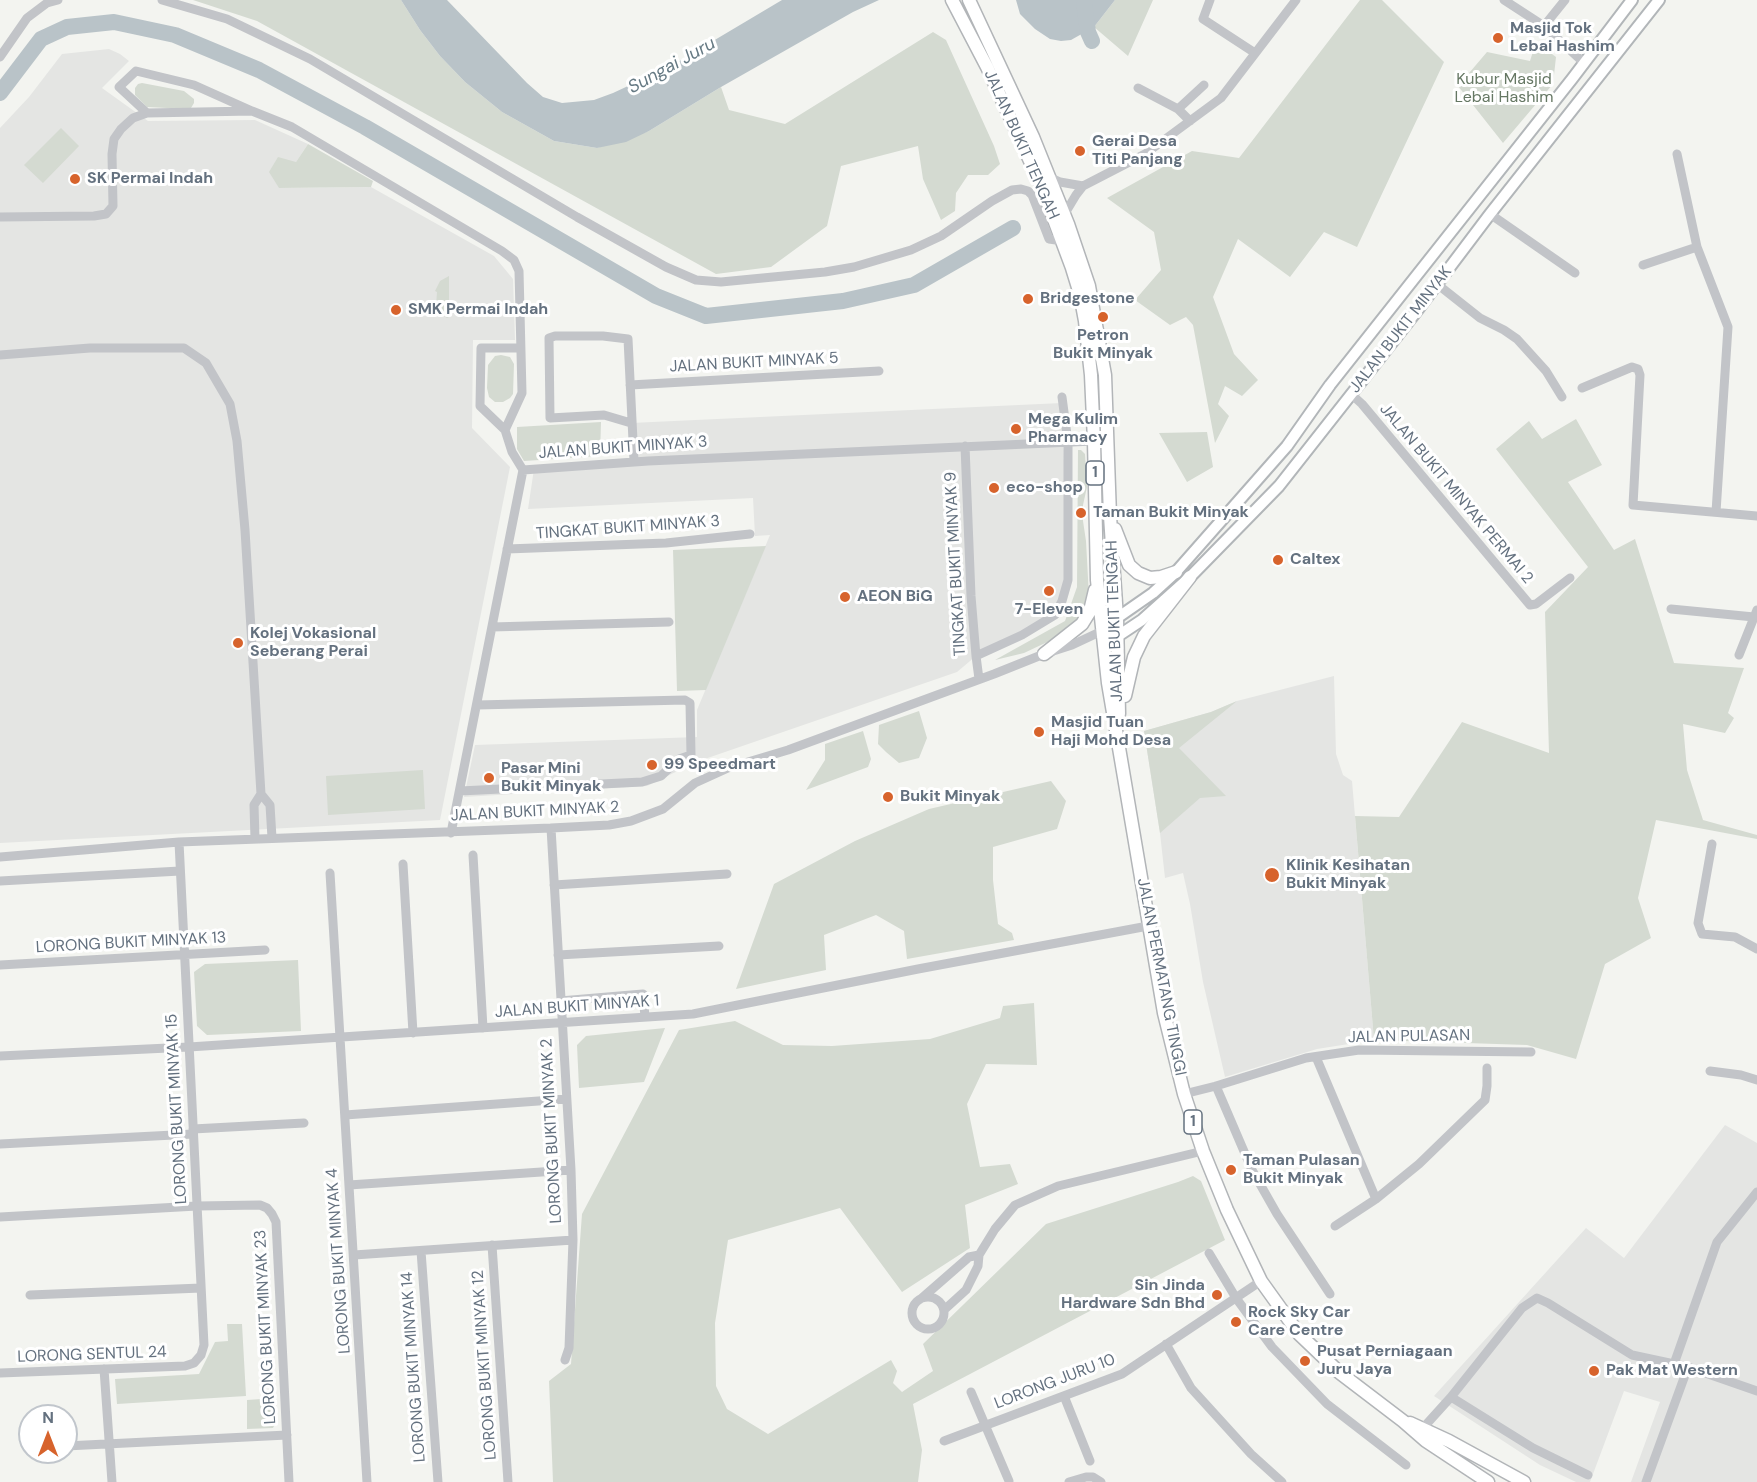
<!DOCTYPE html>
<style>
body{margin:0}
#map{position:relative;width:1757px;height:1482px;overflow:hidden;background:#f3f4f0;font-family:"DM Sans",sans-serif}
canvas{display:block}
.north{position:absolute;left:18px;top:1404px;width:60px;height:60px;box-sizing:border-box;background:#fff;border:2px solid #c1c6cc;border-radius:50%;rotate:0deg;font-size:16px;font-weight:700;line-height:24px;text-align:center;color:#64717f}
.north::after{content:'';display:block;margin:auto;width:21px;height:27px;background:#d7632c;clip-path:polygon(50% 0,100% 100%,50% 72%,0 100%)}
</style>
<div id="map">
<canvas width="1757" height="1482"></canvas>
<div class="north">N</div>
</div>
<script>
const context = document.querySelector('canvas').getContext('2d');
context.lineJoin = 'round';
function fillPath(path, color) { context.fillStyle = color; context.fill(path, 'evenodd'); }
const toPath = rows => new Path2D(rows.map(r => 'M' + r).join(''));
function stroke(path, color, width, dash) { context.strokeStyle = color; context.lineWidth = width; context.lineCap = dash ? 'butt' : 'round'; context.setLineDash(dash || []); context.stroke(path); }
function label(font, color, halo, rows, align = 'center') {
  context.font = font + ' "DM Sans",sans-serif'; context.lineWidth = 6; context.setLineDash([]); context.textBaseline = 'middle'; context.strokeStyle = halo; context.fillStyle = color; for (const [text, x, y, turn = 0] of rows) {
    context.save(); context.translate(x, y); context.rotate((+turn || 0) * Math.PI / 180); context.textAlign = isNaN(turn) ? turn : align; if (halo) context.strokeText(text, 0, 0); context.fillText(text, 0, 0); context.restore();
  }
}
fillPath(toPath([
 [109,49,120,54,129,61,102,88,148,121,255,120,308,144,279,188,371,187,494,256,513,279,515,340,473,340,472,428,510,467,440,820,0,843,0,128,29,97,62,54],
 [1062,403,1068,580,1055,615,976,656,957,672,696,762,647,786,464,797,475,745,697,737,697,710,770,535,755,536,753,498,528,509,534,469,633,461,631,423],
 [1334,676,1336,754,1343,775,1352,781,1374,1040,1317,1049,1225,1077,1203,982,1190,904,1183,873,1165,878,1160,833,1144,731,1211,712,1237,701],
 [1725,1125,1757,1143,1757,1482,1631,1482,1660,1402,1624,1391,1590,1482,1576,1482,1540,1465,1434,1396,1586,1228,1624,1258]
]), '#e4e5e3');
fillPath(toPath([
 [193,0,401,0,420,30,440,56,465,82,502,112,554,141,597,148,649,131,721,87,729,110,785,124,933,32,946,40,994,146,1000,164,988,175,968,175,956,193,955,211,941,220,923,179,918,146,841,166,827,226,771,267,716,274,257,21],
 [1115,0,1153,0,1128,56,1094,27],
 [1360,0,1382,0,1444,62,1357,247,1324,232,1290,277,1238,239,1213,297,1234,354,1258,380,1242,396,1225,386,1218,404,1229,416,1215,443,1193,325,1186,317,1170,325,1135,300,1161,270,1154,232,1107,198,1192,151,1239,158],
 [1536,42,1556,57,1553,84,1503,143,1458,86,1487,52,1530,61],
 [142,83,184,91,194,99,194,103,191,108,187,109,147,107,135,95,135,88,138,84],
 [61,128,79,146,43,183,24,165],
 [308,144,373,181,371,187,279,188,269,172,278,157,296,162],
 [449,276,449,317,447,318,439,313,436,306,437,292,435,291,440,281],
 [501,355,510,357,514,364,513,394,510,398,503,402,495,402,489,397,487,388,488,365,495,356],
 [1576,419,1602,465,1568,482,1614,550,1635,539,1674,663,1744,668,1728,713,1734,718,1725,733,1683,724,1687,770,1703,820,1757,835,1757,839,1656,820,1638,898,1651,938,1605,964,1576,1059,1527,1045,1374,1040,1355,816,1399,817,1462,722,1549,753,1545,612,1588,567,1496,449,1529,421,1542,439],
 [601,422,600,456,524,461,517,449,517,427],
 [1207,432,1213,467,1187,482,1159,433],
 [1078,450,1081,450,1085,454,1087,487,1083,505,1083,521,1086,541,1089,597,1084,618,1058,637,1024,653,995,660,1065,621,1077,587],
 [766,546,706,690,677,691,673,550],
 [1237,701,1179,748,1226,796,1200,798,1160,833,1144,731,1211,712],
 [919,711,927,738,919,758,899,763,886,752,878,744,879,725],
 [863,731,871,759,868,767,806,790,825,760,825,744],
 [423,770,425,809,328,815,326,776],
 [1051,781,1066,801,1057,829,993,847,993,880,998,924,1012,933,1014,940,907,959,904,931,876,915,824,935,826,970,736,989,774,884,855,841,929,809],
 [298,960,301,1031,207,1035,197,1026,194,972,205,964],
 [1034,1003,1037,1065,986,1064,967,1104,980,1167,1010,1164,1018,1184,965,1205,970,1248,902,1292,840,1208,728,1240,715,1323,716,1386,727,1409,768,1434,891,1360,897,1371,893,1383,902,1392,933,1371,923,1344,1046,1224,1178,1182,1193,1176,1201,1181,1225,1240,913,1404,922,1450,918,1482,553,1482,549,1381,571,1364,582,1214,679,1030,735,1021,783,1045,832,1046,930,1039,1000,1018,1003,1006],
 [665,1028,644,1082,579,1088,577,1045,586,1036],
 [227,1324,242,1324,246,1396,117,1404,115,1379,199,1374,215,1342,228,1341],
 [276,1398,277,1420,273,1428,247,1429,247,1400]
]), '#d4dad1');
fillPath(toPath([
 [401,0,447,0,527,83,543,97,562,103,594,100,613,93,671,66,782,0,879,0,853,12,721,87,649,131,626,142,597,148,554,141,502,112,465,82,440,56,420,30],
 [1016,0,1115,0,1094,27,1071,40,1061,41,1050,39,1035,29,1020,14]
]), '#b9c3c8');
stroke(toPath([
 [1084,0,1088,32,1092,41],
 [0,93,41,39,67,27,114,22,175,35,259,70,365,127,656,296,706,316,843,301,914,285,1013,228]
]), '#b9c3c8', 16);
const major = toPath([
 [1104,630,1117,618,1153,593,1176,572,1287,446,1330,385,1572,79,1632,0],
 [1104,640,1118,636,1142,620,1190,577,1279,486,1416,312,1490,214,1659,0]
]);
const highway = toPath([
 [952,0,987,67,1041,185,1072,268,1080,294,1085,321,1091,375,1094,441,1097,580,1108,683,1164,1013,1184,1094,1203,1151,1227,1210,1261,1281,1299,1334,1340,1373,1403,1421,1426,1441,1488,1482],
 [969,0,1033,137,1068,224,1089,286,1105,375,1110,516,1117,618,1119,714],
 [1115,529,1129,565,1138,573,1150,578,1161,577,1176,572],
 [1044,654,1082,624,1090,611,1095,590],
 [1125,696,1134,657,1144,636,1190,577],
 [1410,1423,1449,1441,1524,1482]
]);
stroke(major, '#b2b6b9', 14);
stroke(highway, '#b2b5b8', 15);
stroke(toPath([
 [162,0,227,19,310,59,577,217,666,267,696,280,721,282,825,272,854,267,911,250,941,236,992,201,1012,190,1021,189,1028,191,1032,195,1049,239,1056,240,1060,237],
 [1210,0,1203,19,1255,53],
 [1504,0,1544,26,1583,62],
 [1544,26,1565,0],
 [0,57,27,18,47,3,58,0],
 [1138,88,1178,109,1190,121],
 [1178,109,1204,85],
 [252,111,147,113,119,87,136,71,194,85,252,111,292,127,502,251,514,260,519,271,522,393,505,430,512,452,523,470],
 [1677,154,1697,247,1728,327,1716,512],
 [1049,177,1060,182,1083,186],
 [1490,214,1575,273],
 [1064,215,1076,195,1083,186,1145,154,1221,98,1296,0],
 [0,217,94,216,106,214,113,206,112,154,114,139,121,129,133,118,147,113],
 [1643,265,1697,247],
 [1437,284,1480,318,1504,330,1517,339,1546,371,1562,397],
 [0,355,90,348,184,348,206,363,230,404,237,441,245,530,261,794,270,805,272,838],
 [630,385,879,371],
 [1582,388,1632,367,1638,369,1640,375,1633,505,1757,516],
 [1351,394,1362,404,1530,605,1536,604,1570,578],
 [631,423,604,415,550,418,549,338,555,336,603,336,628,339,634,461],
 [505,430,480,406,481,348,520,348],
 [965,446,971,596,976,656,979,679],
 [507,549,666,543,750,534],
 [1671,609,1754,617],
 [492,627,669,622],
 [1739,655,1757,610],
 [976,656,1022,635,1055,615,1062,601,1068,580,1068,442,1062,397],
 [460,791,642,782,661,776,679,759,691,755,690,703,685,700,477,705],
 [551,828,571,1170,573,1240,569,1348,565,1360],
 [451,833,523,470,648,461,1094,441],
 [255,839,254,805,261,794],
 [1712,844,1698,923,1702,934,1735,937,1757,949],
 [473,855,483,1028],
 [0,857,179,842,551,828,609,825,631,821,663,809,695,783,728,768,788,750,994,674,1044,654,1072,645,1104,630],
 [403,864,413,1033],
 [330,873,367,1482],
 [0,881,180,871],
 [554,885,727,874],
 [558,955,719,946],
 [0,965,265,950],
 [560,1001,643,994,645,1017],
 [0,1056,189,1047,693,1014,918,969,1148,926],
 [1316,1057,1376,1199],
 [1710,1071,1741,1075,1757,1080],
 [1216,1086,1252,1170,1277,1214,1330,1294],
 [1184,1094,1216,1086,1306,1058,1359,1050,1531,1052],
 [345,1115,566,1099],
 [193,1129,304,1123],
 [0,1144,193,1134],
 [349,1185,571,1170],
 [0,1217,197,1206,260,1205,267,1208,272,1214,276,1222,289,1482],
 [1335,1226,1376,1199,1419,1164,1485,1100,1487,1086,1487,1068],
 [492,1245,508,1482],
 [421,1251,438,1482],
 [1209,1253,1236,1298,1272,1347,1327,1404,1406,1465],
 [354,1255,573,1240],
 [30,1295,201,1288],
 '912 1313a16 16 0 1 1 32 0a16 16 0 1 1-32 0Z',
 [922,1298,969,1257,979,1255,995,1229,1015,1205,1058,1186,1203,1151],
 [944,1310,966,1290,978,1266,979,1255],
 [1166,1344,1191,1388,1251,1454,1282,1482],
 [1674,1364,1717,1242,1757,1192],
 [104,1369,112,1482],
 [0,1373,185,1366,194,1363,201,1355,204,1345,179,842],
 [971,1392,1009,1481],
 [1064,1396,1090,1461],
 [1451,1397,1533,1448,1588,1475],
 [1423,1428,1451,1397,1522,1308,1537,1298,1548,1303,1632,1355,1688,1367,1757,1391],
 [944,1441,1122,1374,1261,1281],
 [66,1446,287,1435],
 [1069,1482,1086,1477,1093,1477,1101,1482],
 [1646,1482,1688,1367]
]), '#c2c4c8', 9);
stroke(major, '#fff', 10);
stroke(highway, '#fff', 12);
for (const [x, y, r, color] of [
 [1498,38,6,"#d7632c"],
 [1080,151,6,"#d7632c"],
 [75,179,6,"#d7632c"],
 [1028,299,6,"#d7632c"],
 [396,310,6,"#d7632c"],
 [1103,317,6,"#d7632c"],
 [1016,429,6,"#d7632c"],
 [994,488,6,"#d7632c"],
 [1081,513,6,"#d7632c"],
 [1278,560,6,"#d7632c"],
 [1049,591,6,"#d7632c"],
 [845,597,6,"#d7632c"],
 [238,643,6,"#d7632c"],
 [1039,732,6,"#d7632c"],
 [652,765,6,"#d7632c"],
 [489,778,6,"#d7632c"],
 [888,797,6,"#d7632c"],
 [1272,875,8,"#d7632c"],
 [1231,1170,6,"#d7632c"],
 [1217,1295,6,"#d7632c"],
 [1236,1322,6,"#d7632c"],
 [1305,1361,6,"#d7632c"],
 [1594,1371,6,"#d7632c"]
]) { const dot = new Path2D(); dot.arc(x, y, r, 0, 2 * Math.PI); context.fillStyle = color; context.fill(dot); stroke(dot, '#fff', 2); }
for (const [x, y, w] of [
 [1095,473,18],
 [1193,1122,18]
]) { const box = new Path2D(); box.roundRect(x - w / 2, y - 12, w, 24, 4.5); context.fillStyle = '#fff'; context.fill(box); stroke(box, '#64717f', 1.5); }
label('bold 15px', '#64717f', null, [
 ["1",1095,473],
 ["1",1193,1122]
]);
label('bold 16px', '#64717f', '#fff', [
 ["Masjid Tok",1510,29],
 ["Lebai Hashim",1510,47],
 ["Gerai Desa",1092,142],
 ["Titi Panjang",1092,160],
 ["SK Permai Indah",87,179],
 ["Bridgestone",1040,299],
 ["SMK Permai Indah",408,310],
 ["Petron",1103,336,"center"],
 ["Bukit Minyak",1103,354,"center"],
 ["Mega Kulim",1028,420],
 ["Pharmacy",1028,438],
 ["eco-shop",1006,488],
 ["Taman Bukit Minyak",1093,513],
 ["Caltex",1290,560],
 ["AEON BiG",857,597],
 ["7-Eleven",1049,610,"center"],
 ["Kolej Vokasional",250,634],
 ["Seberang Perai",250,652],
 ["Masjid Tuan",1051,723],
 ["Haji Mohd Desa",1051,741],
 ["99 Speedmart",664,765],
 ["Pasar Mini",501,769],
 ["Bukit Minyak",501,787],
 ["Bukit Minyak",900,797],
 ["Klinik Kesihatan",1286,866],
 ["Bukit Minyak",1286,884],
 ["Taman Pulasan",1243,1161],
 ["Bukit Minyak",1243,1179],
 ["Sin Jinda",1205,1286,"right"],
 ["Hardware Sdn Bhd",1205,1304,"right"],
 ["Rock Sky Car",1248,1313],
 ["Care Centre",1248,1331],
 ["Pusat Perniagaan",1317,1352],
 ["Juru Jaya",1317,1370],
 ["Pak Mat Western",1606,1371]
], 'left');
label('16px', '#657763', '#fff', [
 ["Kubur Masjid",1504,80],
 ["Lebai Hashim",1504,98]
]);
label('16px', '#64717f', '#fff', [
 ["JALAN BUKIT TENGAH",1021,145,66],
 ["JALAN BUKIT MINYAK",1401,330,-52],
 ["JALAN BUKIT MINYAK 5",754,363,-3],
 ["JALAN BUKIT MINYAK 3",623,448,-4],
 ["JALAN BUKIT MINYAK PERMAI 2",1456,494,50],
 ["TINGKAT BUKIT MINYAK 3",628,528,-4],
 ["TINGKAT BUKIT MINYAK 9",956,564,-93],
 ["JALAN BUKIT TENGAH",1115,621,-92],
 ["JALAN BUKIT MINYAK 2",535,812,-3],
 ["LORONG BUKIT MINYAK 13",131,943,-3],
 ["JALAN PERMATANG TINGGI",1161,977,79],
 ["JALAN BUKIT MINYAK 1",577,1007,-4],
 ["JALAN PULASAN",1409,1037,-1],
 ["LORONG BUKIT MINYAK 15",177,1109,-93],
 ["LORONG BUKIT MINYAK 2",552,1131,-93],
 ["LORONG BUKIT MINYAK 4",339,1261,-94],
 ["LORONG BUKIT MINYAK 23",266,1327,-93],
 ["LORONG SENTUL 24",92,1355,-2],
 ["LORONG BUKIT MINYAK 12",485,1365,-94],
 ["LORONG BUKIT MINYAK 14",414,1367,-94],
 ["LORONG JURU 10",1055,1382,-21]
]);
label('italic 18px', '#657983', '#fff', [
 ["Sungai Juru",672,66,-29]
]);
</script>
